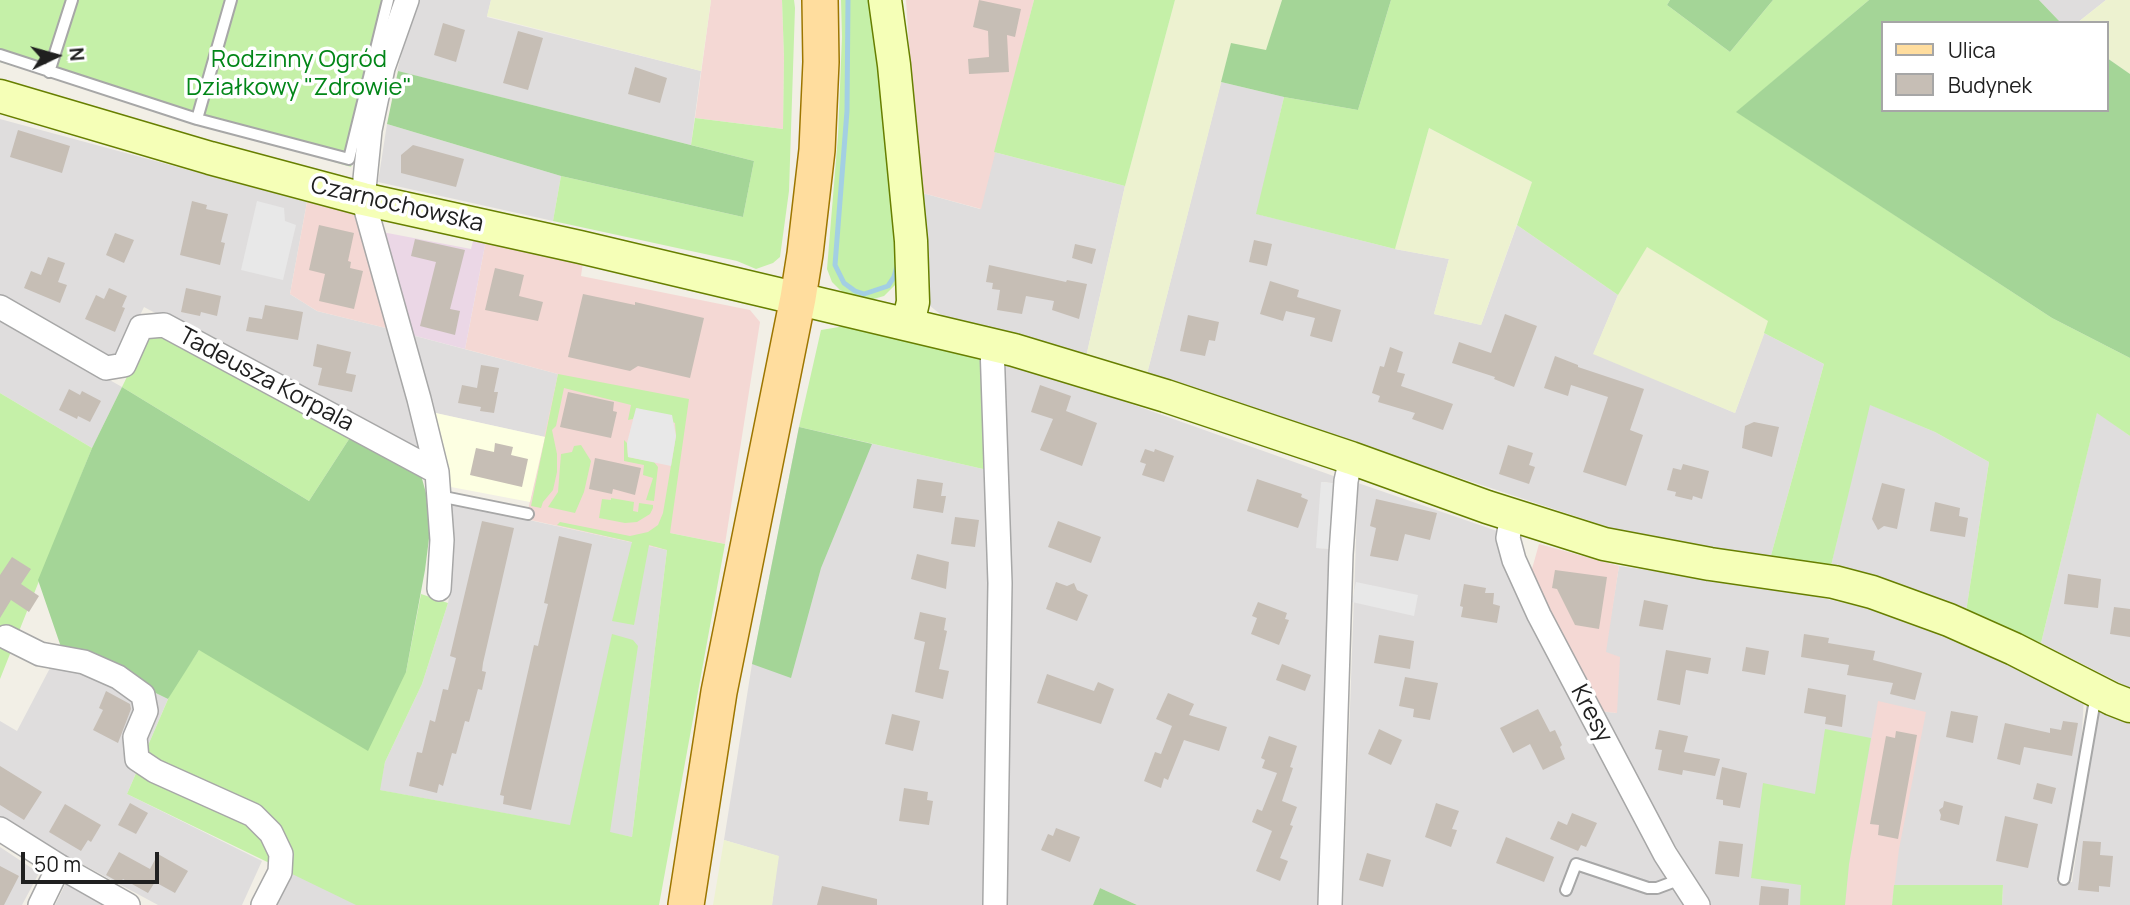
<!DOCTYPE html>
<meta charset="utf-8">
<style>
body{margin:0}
#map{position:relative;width:2130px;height:905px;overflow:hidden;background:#f2efe6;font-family:Manrope,sans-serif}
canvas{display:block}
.legend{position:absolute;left:1881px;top:21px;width:228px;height:91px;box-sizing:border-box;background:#fff;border:2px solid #a6a6a6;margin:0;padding:9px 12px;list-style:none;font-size:21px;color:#202020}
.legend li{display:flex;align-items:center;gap:14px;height:35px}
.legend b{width:35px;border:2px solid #a6a6a6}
.north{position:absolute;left:21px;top:21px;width:70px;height:70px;-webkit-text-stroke:5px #fff;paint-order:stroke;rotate:85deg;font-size:19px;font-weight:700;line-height:28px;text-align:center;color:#202020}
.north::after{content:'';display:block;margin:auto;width:24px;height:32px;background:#202020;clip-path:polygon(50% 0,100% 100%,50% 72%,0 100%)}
.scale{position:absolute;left:21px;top:852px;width:138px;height:32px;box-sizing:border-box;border:4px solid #202020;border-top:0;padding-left:9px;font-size:21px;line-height:24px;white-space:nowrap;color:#202020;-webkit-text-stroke:5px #fff;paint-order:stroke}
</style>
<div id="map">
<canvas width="2130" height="905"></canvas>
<ul class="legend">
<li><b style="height:9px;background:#ffdd9e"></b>Ulica</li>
<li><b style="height:19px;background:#c6beb5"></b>Budynek</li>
</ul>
<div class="north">N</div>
<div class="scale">50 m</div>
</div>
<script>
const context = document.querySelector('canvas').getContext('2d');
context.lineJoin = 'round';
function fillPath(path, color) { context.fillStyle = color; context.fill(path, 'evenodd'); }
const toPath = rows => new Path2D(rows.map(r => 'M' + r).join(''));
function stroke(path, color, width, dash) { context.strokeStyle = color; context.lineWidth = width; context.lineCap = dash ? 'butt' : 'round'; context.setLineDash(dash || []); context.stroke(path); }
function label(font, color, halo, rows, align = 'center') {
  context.font = font + ' Manrope,sans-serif'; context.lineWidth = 7; context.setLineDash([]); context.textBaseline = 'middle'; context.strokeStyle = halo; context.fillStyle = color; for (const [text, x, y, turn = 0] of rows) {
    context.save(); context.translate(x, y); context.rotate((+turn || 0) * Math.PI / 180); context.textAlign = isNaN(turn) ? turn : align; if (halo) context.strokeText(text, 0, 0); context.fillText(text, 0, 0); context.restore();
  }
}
fillPath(toPath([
 [416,0,491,0,487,17,701,71,691,145,397,71],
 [2039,0,2106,0,2077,23,2061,23],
 [1221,82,1284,97,1257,214,1395,249,1449,259,1434,314,1481,325,1517,225,1618,295,1594,353,1735,413,1764,333,1824,364,1770,559,1611,528,1147,374],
 [0,119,307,202,290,294,317,311,390,329,423,456,144,307,119,359,102,354,0,301],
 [387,124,561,176,553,221,378,182],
 [994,152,1125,186,1086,357,944,317,925,302,919,192,980,209],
 [0,318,122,387,92,448,0,393],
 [408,334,558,374,545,437,431,412],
 [1002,358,1342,479,1341,484,1322,482,1317,548,1336,549,1325,905,1137,905,1100,888,1093,905,1002,905],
 [1869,404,1935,432,1989,462,1966,612,1830,570],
 [2097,412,2130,436,2130,688,2041,643],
 [799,427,992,471,989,905,772,905,778,856,724,840,752,664],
 [1358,483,1500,532,1512,578,1640,832,1688,905,1343,905],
 [446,502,667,550,632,837,379,790,385,762,422,684,448,603,452,580],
 [1619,566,1791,591,1925,621,2084,698,2081,747,2057,883,2072,882,2098,708,2130,721,2130,905,2002,905,2003,886,1894,885,1892,905,1711,905,1635,779,1599,711,1617,713,1605,652],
 [61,647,168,699,127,794,262,861,242,905,158,905,43,843,0,816,0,721,17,731],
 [0,847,39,873,22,905,0,905],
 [292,872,356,904,356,905,276,905],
 [67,881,108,905,55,905]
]), '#dfdddd');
fillPath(toPath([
 [711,0,782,0,784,57,783,129,695,118],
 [906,0,1034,0,981,209,919,192],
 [307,202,354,214,390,329,317,311,290,294],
 [486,240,583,262,581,276,750,310,760,322,725,544,670,533,667,550,526,519,558,374,465,349],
 [1539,544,1619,566,1606,652,1620,657,1617,713,1599,711,1530,576],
 [1878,701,1926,712,1899,849,1892,905,1845,905,1849,864]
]), '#f4d8d4');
fillPath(toPath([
 [377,231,471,249,474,237,486,240,465,349,408,334]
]), '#ebd7e6');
fillPath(toPath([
 [431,412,545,437,530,502,451,487]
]), '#fdffe2');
fillPath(toPath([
 [491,0,711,0,701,71,487,16],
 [1175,0,1282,0,1266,51,1231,44,1147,374,1086,357,1125,186],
 [2106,0,2130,0,2130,74,2107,58,2107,23,2077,23],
 [1429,128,1532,182,1481,325,1434,314,1449,259,1395,249],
 [1646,246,1769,321,1735,413,1593,354,1618,295],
 [724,840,779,856,772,905,713,905]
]), '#edf2d0');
fillPath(toPath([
 [0,0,395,0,351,167,0,62],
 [782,0,794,0,795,8,789,191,780,257,773,263,756,269,737,261,553,221,561,176,743,217,754,161,691,145,695,118,783,129,784,57],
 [841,0,874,0,899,281,884,296,870,300,855,298,840,290,832,282,827,269,838,136,842,37],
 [1034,0,1175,0,1125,186,994,152],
 [1391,0,1670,0,1667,5,1730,52,1773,0,1869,0,1737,112,2052,318,2130,358,2130,436,2097,413,2041,643,1966,612,1989,462,1935,432,1870,405,1830,570,1770,559,1824,364,1764,333,1768,321,1647,247,1618,295,1517,225,1532,182,1429,128,1395,249,1256,214,1284,97,1358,110],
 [857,324,987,354,992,471,799,427,821,330],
 [168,331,353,433,309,501,122,387,148,334],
 [558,374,689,399,670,533,725,544,659,905,356,905,127,794,172,690,199,650,406,672,421,594,448,603,422,684,385,762,380,790,570,825,612,634,633,640,638,646,610,832,632,837,667,550,649,545,634,625,612,621,632,542,557,525,560,522,630,536,648,532,658,525,663,513,676,436,675,423,637,408,633,419,628,420,631,405,564,388,556,426,552,430,557,454,557,472,553,490,543,502,541,508,531,506],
 [0,393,92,448,0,679],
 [624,440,627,443,628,457,654,462,658,467,654,501,646,500,653,478,643,475,644,465,624,461],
 [581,445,591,461,584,492,575,513,548,507,558,492,561,454,572,452,574,446],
 [611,498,634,502,633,511,638,512,639,503,653,505,653,508,650,514,637,522,625,523,599,518,602,499,611,500],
 [1825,729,1871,738,1849,864,1845,905,1800,905,1801,885,1751,878,1763,783,1815,794],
 [1894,885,2003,885,2002,905,1892,905]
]), '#c5f0a8');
fillPath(toPath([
 [1282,0,1391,0,1358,110,1284,97,1221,82,1231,43,1266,50],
 [1670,0,1773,0,1730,52,1667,5],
 [1869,0,2039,0,2061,23,1883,23,1883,110,2107,110,2107,58,2130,74,2130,358,2052,318,1736,112],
 [398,71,754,161,743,217,561,176,387,124],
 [122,387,309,501,353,433,421,475,432,515,425,570,406,672,368,751,199,650,168,699,61,647,38,580,92,448],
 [799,427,872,444,821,568,791,678,752,664],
 [1100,888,1137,905,1093,905]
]), '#a4d597');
fillPath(toPath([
 [257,201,284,208,285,221,296,225,283,280,241,270],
 [636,408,672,415,676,436,671,466,628,457,627,443],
 [1321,482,1341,484,1336,549,1316,548],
 [1356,582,1418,595,1414,616,1352,602]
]), '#e8e8e8');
stroke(toPath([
 [848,0,847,111,835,265,844,283,855,291,864,294,888,286,894,277,897,266]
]), '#a3cfe3', 5);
fillPath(toPath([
 [979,0,1021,9,1015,37,1007,35,1009,72,969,74,968,59,989,57,988,31,973,27],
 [443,23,465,30,456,62,434,55],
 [518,31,543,38,528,90,503,83],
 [635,67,667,78,660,103,628,94],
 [18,130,70,146,62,173,10,157],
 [413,145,464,159,456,187,401,173,401,155],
 [192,201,207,205,206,209,228,214,221,242,225,243,220,265,180,255],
 [319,225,354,233,348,261,351,262,350,268,363,271,354,309,319,301,325,274,309,270],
 [115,233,134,240,124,263,106,255],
 [415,239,465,250,450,309,460,311,455,335,420,326,436,262,411,256],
 [1254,240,1272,244,1267,266,1249,262],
 [1075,244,1096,249,1092,264,1072,258],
 [48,257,65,263,58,282,67,285,60,303,24,288,31,271,41,275],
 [989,265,1066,282,1067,280,1087,284,1079,319,1052,310,1054,301,1026,296,1022,314,997,310,1000,290,992,289,993,283,986,282],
 [495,268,524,275,519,296,543,302,538,321,485,310],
 [1270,281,1299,290,1297,297,1341,310,1332,342,1310,336,1315,318,1286,311,1283,321,1260,314],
 [109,288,127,296,122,307,125,308,115,332,85,319,96,295,104,299],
 [186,288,221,296,217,316,201,312,200,316,181,312],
 [583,294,635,305,635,302,704,318,690,378,638,366,630,371,568,357],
 [265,305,303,312,298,340,246,331,249,317,262,319],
 [1505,314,1537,326,1514,387,1494,379,1495,377,1452,363,1459,342,1491,353],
 [1188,315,1219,322,1215,341,1209,340,1205,356,1180,351],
 [317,344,351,352,346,373,356,375,352,392,318,385,322,368,313,366],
 [1390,347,1403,352,1397,372,1405,374,1401,386,1453,404,1443,430,1412,419,1415,413,1378,402,1380,396,1372,393,1380,366,1384,367],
 [1555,356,1578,365,1578,367,1644,389,1630,430,1643,435,1626,486,1583,472,1608,397,1571,385,1568,396,1544,388],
 [481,365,499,368,494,392,498,392,494,413,480,411,481,407,458,403,462,385,477,388],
 [1040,385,1071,396,1066,411,1097,423,1082,466,1040,450,1053,419,1031,412],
 [69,389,80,395,82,391,101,401,90,422,78,416,77,419,59,410],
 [568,392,614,402,613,411,617,412,611,438,560,427],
 [1754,422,1779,427,1772,457,1742,448,1745,426],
 [495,443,513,447,511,455,528,459,522,487,470,475,476,448,494,452],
 [1508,445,1533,453,1529,465,1535,467,1529,484,1499,474],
 [1145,449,1154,452,1155,449,1174,456,1164,482,1142,475,1146,464,1140,462],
 [595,458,641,468,635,495,613,489,612,494,589,489],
 [1683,464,1709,471,1702,499,1693,496,1692,500,1675,496,1676,492,1667,490,1673,468,1681,470],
 [917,479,943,483,941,496,946,496,943,513,913,508],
 [1257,479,1302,494,1301,497,1308,500,1298,528,1247,511],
 [1882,483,1905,489,1897,529,1884,526,1878,530,1872,519],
 [1376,499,1437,513,1430,540,1405,534,1398,561,1370,556,1376,528,1370,526],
 [1935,502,1960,508,1959,516,1968,518,1965,537,1930,531],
 [955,517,979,520,975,547,951,544],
 [482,521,514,528,483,663,482,671,486,672,482,690,478,689,469,722,465,721,456,754,452,753,443,786,439,784,437,793,409,786,417,752,422,753,430,720,435,722,443,689,448,690,456,658,450,656],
 [1058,521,1101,537,1091,563,1048,547],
 [559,536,592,544,531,810,503,804,504,796,500,795,534,645,538,646,543,624,548,604,544,603],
 [917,554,949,562,946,589,911,579],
 [12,557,31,569,21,584,39,596,29,612,11,600,0,618,0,575],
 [1555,570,1607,577,1599,629,1575,625,1557,589,1552,588],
 [2068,574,2101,579,2098,608,2064,604],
 [1056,582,1067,586,1074,583,1077,590,1088,595,1077,621,1046,609],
 [1464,584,1486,588,1485,593,1494,593,1493,604,1500,606,1497,623,1461,617,1463,607,1460,606],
 [1644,600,1668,605,1663,630,1639,626],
 [1258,602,1287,613,1285,619,1289,620,1279,645,1251,634,1257,618,1252,616],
 [2114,607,2130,609,2130,637,2110,634],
 [920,612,946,618,944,630,947,631,939,669,949,671,943,699,915,692,925,642,914,639],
 [1804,634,1829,638,1828,643,1875,651,1873,660,1922,673,1915,700,1890,694,1893,683,1847,675,1849,665,1801,657],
 [1379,635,1414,641,1410,669,1374,663],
 [1746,647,1769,651,1765,675,1742,671],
 [1666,650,1711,658,1708,674,1686,670,1680,705,1657,700],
 [1282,664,1311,675,1305,691,1276,680],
 [1047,674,1094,691,1098,682,1114,689,1101,724,1037,703],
 [1405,677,1438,683,1430,720,1413,717,1414,709,1399,706],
 [1808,688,1846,695,1842,727,1825,724,1826,717,1804,713],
 [106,691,130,704,131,709,118,743,93,730,103,710,99,708],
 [1168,693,1194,704,1189,715,1227,727,1219,751,1184,740,1168,780,1164,778,1161,788,1144,781,1155,752,1161,754,1172,726,1156,719],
 [1538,709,1550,732,1555,730,1562,745,1560,747,1565,759,1543,770,1530,744,1513,753,1500,728],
 [1951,711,1978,716,1973,743,1946,737],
 [892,714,920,721,913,751,885,744],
 [2063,721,2078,723,2072,756,2024,747,2020,765,1997,759,2005,723,2050,733,2050,728,2061,730],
 [1379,729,1402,740,1391,765,1368,754],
 [1659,730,1688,736,1684,752,1720,759,1715,776,1683,770,1682,775,1658,770,1662,750,1655,749],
 [1896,731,1917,735,1898,839,1878,835,1879,825,1870,824,1886,736,1895,738],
 [1269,736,1297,746,1290,767,1293,768,1282,801,1297,807,1290,825,1293,826,1280,858,1288,861,1280,881,1256,871,1272,831,1252,822,1257,809,1262,811,1277,773,1262,768,1265,760,1261,758],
 [0,766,42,792,24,820,0,805],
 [1722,767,1747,773,1740,808,1723,805,1723,800,1716,799],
 [2037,783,2056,788,2052,804,2033,799],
 [904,788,928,792,927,800,933,801,929,825,899,821],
 [1944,801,1963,806,1959,825,1940,820,1941,815,1939,810,1943,807],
 [130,803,148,813,136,834,118,825],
 [1436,803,1459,811,1452,829,1457,830,1451,847,1425,837],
 [65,804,101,825,91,842,88,840,81,851,49,832],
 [1572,813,1597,823,1586,847,1581,845,1578,851,1550,839,1558,821,1567,825],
 [2005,816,2038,824,2028,868,1996,861],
 [1056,828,1080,837,1070,862,1041,850,1048,834,1053,836],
 [1506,837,1554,857,1544,882,1496,863],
 [1719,841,1743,844,1739,877,1715,874],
 [2083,841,2101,842,2100,855,2113,856,2110,887,2099,886,2099,892,2078,890],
 [119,852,150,869,158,854,188,871,175,893,155,882,148,893,123,879,120,883,106,875],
 [1367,853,1391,860,1383,887,1359,880],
 [0,866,19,876,4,905,0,905],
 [822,886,877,899,877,905,817,905],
 [1761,886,1789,889,1788,905,1759,905]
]), '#c6beb5');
const lane = toPath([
 [0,55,197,119,349,159,388,0],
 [49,72,72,0],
 [197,119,231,0],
 [439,496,528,514],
 [2064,879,2096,694],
 [1566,890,1576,864,1648,888,1657,888,1681,879]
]);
const street = toPath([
 [407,0,383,68,370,130,363,199,419,399,437,472,442,540,439,589],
 [0,307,106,368,124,365,141,327,164,325,437,472],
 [992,345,1000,583,995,905],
 [1512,515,1508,538,1514,560,1539,615,1665,854,1698,905],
 [6,637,40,654,84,662,118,677,143,695,146,711,135,737,137,759,155,771,253,815,271,833,281,854,280,872,263,905],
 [0,829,59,866,128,905],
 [40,905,59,866],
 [1330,905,1341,554,1346,481,1351,458]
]);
const secondary = toPath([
 [885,0,894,65,911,241,913,302,908,324],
 [0,96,210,158,363,199,580,247,1014,350,1166,396,1351,458,1487,507,1604,544,1710,564,1834,582,1872,592,1949,620,2014,649,2112,699,2130,706]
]);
const primary = toPath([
 [686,905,719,692,798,298,805,254,817,150,821,62,820,0]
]);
stroke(lane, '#a7a7a7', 14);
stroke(street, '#a7a7a7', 26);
stroke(secondary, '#677f00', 35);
stroke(primary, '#9d7600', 38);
stroke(lane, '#fff', 10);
stroke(street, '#fff', 23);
stroke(secondary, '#f5ffb7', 32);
stroke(primary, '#ffdd9e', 35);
label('24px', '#028618', '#fff', [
 ["Rodzinny Ogród",299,60],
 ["Działkowy \"Zdrowie\"",299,88]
]);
label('24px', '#202020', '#fff', [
 ["Czarnochowska",397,205,13],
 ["Tadeusza Korpala",266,380,28],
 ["Kresy",1591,714,62]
]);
</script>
